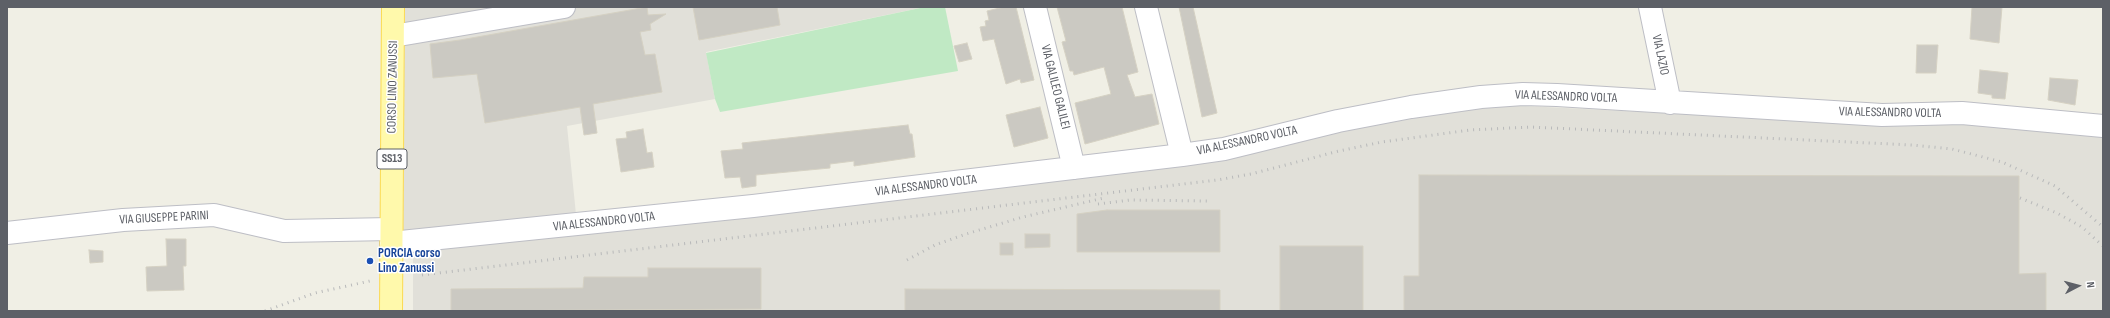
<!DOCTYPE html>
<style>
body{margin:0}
#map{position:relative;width:2110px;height:318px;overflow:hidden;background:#f0efe5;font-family:"Sofia Sans Condensed",sans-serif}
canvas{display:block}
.frame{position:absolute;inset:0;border:8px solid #5d6067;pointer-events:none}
.north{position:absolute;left:2058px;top:266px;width:40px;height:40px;-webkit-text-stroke:3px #fff;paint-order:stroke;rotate:84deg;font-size:11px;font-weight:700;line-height:16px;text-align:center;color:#5d6067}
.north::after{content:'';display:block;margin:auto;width:14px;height:18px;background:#5d6067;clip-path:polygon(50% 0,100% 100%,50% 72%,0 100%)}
</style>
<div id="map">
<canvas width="2110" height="318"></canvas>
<div class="frame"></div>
<div class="north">N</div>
</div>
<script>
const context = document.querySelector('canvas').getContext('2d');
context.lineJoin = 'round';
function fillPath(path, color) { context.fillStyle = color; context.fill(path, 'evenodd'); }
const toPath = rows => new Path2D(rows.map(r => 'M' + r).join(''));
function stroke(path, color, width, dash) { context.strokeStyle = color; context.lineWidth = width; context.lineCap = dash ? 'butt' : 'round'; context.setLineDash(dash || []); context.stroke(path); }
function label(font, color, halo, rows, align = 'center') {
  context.font = font + ' "Sofia Sans Condensed",sans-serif'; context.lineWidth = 3; context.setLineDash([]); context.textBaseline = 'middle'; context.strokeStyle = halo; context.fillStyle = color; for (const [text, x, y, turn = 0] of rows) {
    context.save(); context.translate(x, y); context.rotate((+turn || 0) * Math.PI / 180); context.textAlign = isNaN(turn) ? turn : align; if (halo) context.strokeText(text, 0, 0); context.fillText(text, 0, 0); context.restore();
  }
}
fillPath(toPath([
 [407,7,925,7,706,52,715,99,567,126,578,234,1192,165,1223,160,1328,133,1457,111,1500,106,1526,106,1895,125,1975,122,2103,134,2103,311,413,311,413,252,397,237,396,9]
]), '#e1e0d9');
fillPath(toPath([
 [925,7,945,7,958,71,720,112,715,99,706,53]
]), '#c0e9c4');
const building = toPath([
 [647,7,648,15,666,14,650,24,651,30,640,32,645,55,655,54,662,92,593,104,597,133,584,135,580,107,485,123,477,74,433,78,430,44,460,40,647,7],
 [693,7,777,7,780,25,699,40,693,7],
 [1004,7,1016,7,1034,80,1021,83,1020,79,1006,84,994,39,983,41,980,27,986,26,985,21,989,20,987,11,1004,7],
 [1057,7,1122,7,1138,72,1127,75,1135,97,1152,94,1159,124,1085,144,1075,103,1111,94,1104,67,1074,75,1073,71,1070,71,1062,42,1066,41,1057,7],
 [1179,7,1193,7,1217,113,1202,117,1179,7],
 [1972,7,2002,7,1999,43,1970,39,1972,7],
 [967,43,972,59,959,62,954,46,967,43],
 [1917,45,1938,45,1936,73,1916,73,1917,45],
 [1980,70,2008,73,2005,99,1992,98,1992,95,1978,93,1980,70],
 [2050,78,2078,80,2075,105,2048,100,2050,78],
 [1040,107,1048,138,1014,147,1006,115,1040,107],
 [908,125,910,134,912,134,915,157,854,166,854,161,830,164,830,168,756,175,756,186,742,188,740,177,725,178,721,151,743,149,742,143,908,125],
 [643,129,647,153,652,152,654,167,621,172,616,139,627,138,626,132,643,129],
 [1419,175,2019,176,2019,274,2046,273,2046,311,1404,311,1404,276,1419,276,1419,175],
 [1107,210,1220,210,1220,252,1077,252,1077,214,1107,210],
 [1025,234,1050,234,1050,247,1025,248,1025,234],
 [166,239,186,239,186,266,183,266,184,290,147,291,146,267,167,266,166,239],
 [1000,243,1013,243,1013,255,1000,255,1000,243],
 [1280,246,1363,246,1363,311,1280,311,1280,246],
 [89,250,103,251,103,262,90,263,89,250],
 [648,268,761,268,761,309,451,311,451,289,583,288,584,277,648,277,648,268],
 [905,289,1220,290,1220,311,905,311,905,289]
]);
fillPath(building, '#cbc9c2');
stroke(building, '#d5d1c3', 1);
const minor = toPath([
 [1035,7,1074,168],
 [1146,7,1182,155],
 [1650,7,1670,103],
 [393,36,564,7],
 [7,233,123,220,214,215,284,231,391,229],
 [391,243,753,206,1182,155,1224,149,1338,121,1411,107,1481,97,1523,94,1557,95,1882,115,1962,113,2103,126]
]);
const major = toPath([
 [391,311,393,7]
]);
stroke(minor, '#bdbec5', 24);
stroke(major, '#fbda53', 24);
stroke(minor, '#fff', 22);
stroke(major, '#fff9ab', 22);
stroke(toPath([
 [2020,198,2057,213,2082,227,2103,246],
 [1098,204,1130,200,1208,201],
 [907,260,935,245,966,234,1023,217,1104,198],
 [422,275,1217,180,1251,174,1339,151,1382,142,1470,130,1531,127,1912,145,1952,149,2002,162,2055,186,2103,227],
 [265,311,315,293,370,281]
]), '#b8b9ba', 3, [1, 5]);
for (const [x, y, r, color] of [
 [370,261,4,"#1a4fb4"]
]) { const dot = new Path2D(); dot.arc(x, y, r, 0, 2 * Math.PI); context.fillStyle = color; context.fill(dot); stroke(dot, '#fff', 1.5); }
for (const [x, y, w] of [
 [392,159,30]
]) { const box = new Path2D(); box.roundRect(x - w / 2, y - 10, w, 20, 3); context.fillStyle = '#fff'; context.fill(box); stroke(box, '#5d6067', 1); }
label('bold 12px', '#5d6067', null, [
 ["SS13",392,159]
]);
label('13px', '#5d6067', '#fff', [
 ["VIA LAZIO",1660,55,78],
 ["CORSO LINO ZANUSSI",393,87,-89],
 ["VIA GALILEO GALILEI",1055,87,76],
 ["VIA ALESSANDRO VOLTA",1566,97,2],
 ["VIA ALESSANDRO VOLTA",1890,113,1],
 ["VIA ALESSANDRO VOLTA",1247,141,-12],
 ["VIA ALESSANDRO VOLTA",926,186,-7],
 ["VIA GIUSEPPE PARINI",164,218,-3],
 ["VIA ALESSANDRO VOLTA",604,222,-6]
]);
label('bold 13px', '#164399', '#fff', [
 ["PORCIA corso",378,254],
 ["Lino Zanussi",378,269]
], 'left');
</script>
